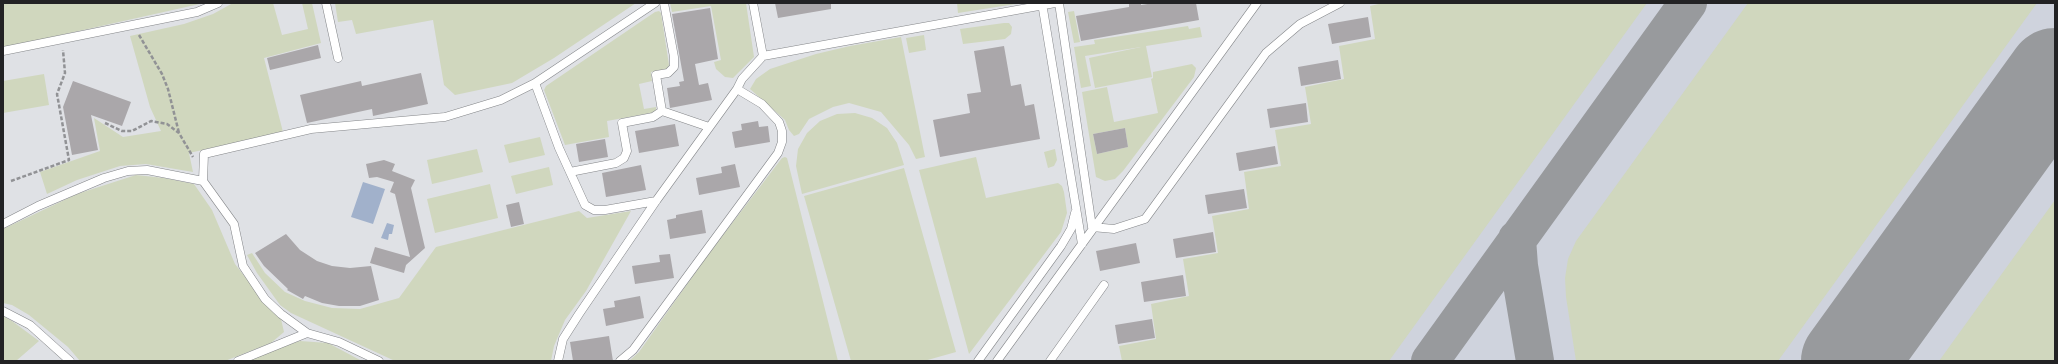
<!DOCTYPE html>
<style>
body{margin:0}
#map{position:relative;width:2058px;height:364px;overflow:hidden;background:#dfe1e5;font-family:Overpass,sans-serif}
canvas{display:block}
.frame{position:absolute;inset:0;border:4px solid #222224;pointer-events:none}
</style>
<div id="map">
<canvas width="2058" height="364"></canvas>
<div class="frame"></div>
</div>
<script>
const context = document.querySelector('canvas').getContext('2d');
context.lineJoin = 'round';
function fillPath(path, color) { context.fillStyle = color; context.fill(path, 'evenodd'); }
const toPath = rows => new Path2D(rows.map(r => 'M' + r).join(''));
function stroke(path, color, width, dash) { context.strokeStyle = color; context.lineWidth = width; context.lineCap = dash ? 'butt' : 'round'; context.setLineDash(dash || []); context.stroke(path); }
fillPath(toPath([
 [1546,3,2055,3,2055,361,1283,361]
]), '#cfd3dd');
fillPath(toPath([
 [3,3,204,3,3,48],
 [233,3,273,3,282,35,308,29,302,3,312,3,321,43,264,58,283,132,189,153,193,172,146,164,120,166,77,180,47,194,40,172,100,151,94,118,123,137,161,131,150,107,130,36,184,24,213,14],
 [335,3,636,3,554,58,512,83,455,95,444,85,433,20,356,34,352,20,338,22],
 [670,3,746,3,754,57,733,78,725,77,716,69,714,62,721,60,711,6,672,12],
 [957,3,1022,3,958,13],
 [1383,3,1647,3,1389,361,1122,361,1119,346,1156,339,1151,304,1189,296,1183,259,1218,253,1212,216,1249,209,1244,172,1281,166,1275,130,1311,124,1305,87,1344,79,1339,46,1375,39,1370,6],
 [1748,3,2037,3,1778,361,1576,361,1566,297,1565,278,1568,259,1576,241],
 [659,11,661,13,669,65,666,70,651,72,652,81,639,84,644,109,656,107,656,112,607,121,609,137,565,145,544,90,546,86,655,12],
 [1074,11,1080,42,1074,43,1068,12],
 [1004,23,1009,23,1012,27,1011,34,1005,39,963,44,960,29],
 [1188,26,1189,29,1200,27,1202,37,1146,46,1152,77,1095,88,1089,58,1141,47,1085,56,1091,86,1081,88,1074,47,1095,44,1094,40],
 [924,35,926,50,909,53,906,38],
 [901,37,925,157,916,159,909,145,881,112,849,103,833,107,809,119,799,134,794,136,789,130,785,120,750,89,756,79,770,69,816,54,850,46],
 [1192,64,1196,68,1194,77,1123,171,1115,179,1105,181,1096,177,1082,92,1107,87,1114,122,1158,113,1151,79,1153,78,1153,72],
 [1125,128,1128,147,1097,154,1093,134],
 [44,74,49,105,3,113,3,81],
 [855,113,872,118,887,128,897,143,904,165,802,194,796,166,798,149,807,133,820,121,837,114],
 [540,137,545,155,509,163,504,145],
 [477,149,483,172,432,184,427,160],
 [1055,149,1057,160,1054,166,1048,168,1044,152],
 [785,157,787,158,838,361,629,361,639,352,707,256,782,158],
 [976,157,986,198,1058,183,1062,186,1064,192,1067,213,1061,232,969,354,919,170],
 [549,167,553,185,516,194,511,176],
 [904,168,956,352,924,361,851,361,804,196],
 [136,175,164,178,194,184,212,210,235,264,269,308,281,319,284,332,271,343,225,361,80,361,68,347,29,315,12,305,3,303,3,229,77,194],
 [490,184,498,218,435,233,427,199],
 [2055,200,2055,361,1939,361],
 [579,211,587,218,631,211,586,291,565,320,554,346,551,361,395,361,291,313,280,305,257,273,247,255,252,253,265,273,285,292,305,301,332,308,360,309,399,298,436,247],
 [3,316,12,321,39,341,16,361,3,361],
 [300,341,328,343,362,361,245,361,272,349]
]), '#d0d7be');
fillPath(toPath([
 [363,182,385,189,373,224,351,217],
 [387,223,394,225,392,234,389,234,388,240,381,238]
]), '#a1b1cb');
stroke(toPath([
 [1517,239,1519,266,1535,361],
 [1430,361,1688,3]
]), '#989a9d', 38);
stroke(toPath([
 [1849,361,2055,76]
]), '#989a9d', 96);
fillPath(toPath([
 [775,3,831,3,831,9,778,18],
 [1141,3,1141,5,1154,3,1196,3,1199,20,1081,41,1076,16,1129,7,1129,4],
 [710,8,718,59,695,64,699,85,708,83,712,100,670,108,667,88,680,86,679,82,684,81,672,14],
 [1368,17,1371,37,1332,44,1328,24],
 [318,45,321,58,270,70,267,58],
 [1004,46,1011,86,1021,84,1025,106,1034,104,1040,139,940,157,933,120,970,113,967,94,981,92,974,51],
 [1338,60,1341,79,1301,86,1298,67],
 [421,73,428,104,373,116,372,109,307,123,300,95,361,81,362,86],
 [73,81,131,102,122,126,91,115,98,150,72,155,63,107],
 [1306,103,1308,122,1270,128,1267,109],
 [758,121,759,127,768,126,770,142,735,148,732,132,742,130,741,124],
 [675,124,679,146,639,153,635,131],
 [1125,128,1128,147,1097,154,1093,134],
 [605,139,608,157,579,162,576,144],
 [1275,146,1278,164,1239,171,1236,153],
 [384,160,395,164,392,171,415,180,411,188,425,248,406,265,404,273,370,263,375,247,410,257,395,194,390,192,394,182,377,177,369,178,366,164],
 [735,164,740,187,699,195,696,178,722,173,721,167],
 [641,165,646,190,606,197,602,173],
 [1244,189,1247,208,1208,214,1205,195],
 [519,202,524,224,511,227,506,205],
 [702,210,706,233,670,239,667,220,676,218,676,215],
 [1213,232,1216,252,1176,258,1173,239],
 [286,234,300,250,317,261,332,266,350,268,371,266,379,300,360,306,339,306,322,303,305,296,303,299,287,290,288,289,264,266,255,253],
 [1136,243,1140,263,1100,271,1096,251],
 [670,254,674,278,635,284,632,266,660,262,659,255],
 [1183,275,1186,296,1144,302,1141,282],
 [640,296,644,318,606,326,603,309,615,307,614,301],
 [1152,319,1155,338,1118,344,1115,325],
 [609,336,613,361,573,361,570,342]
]), '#aaa7aa');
const lane = toPath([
 [326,3,338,58],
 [753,3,763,56],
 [1042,3,1082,244],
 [1059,3,1092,227,1114,229,1145,219,1266,53,1300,24,1340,3],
 [3,51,197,12,218,3],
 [535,83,559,148,585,205,594,210,605,210,656,201],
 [662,111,709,127],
 [570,172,616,163,624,158,627,151,622,123,653,117,662,111,656,75,668,73,674,67,674,57,664,3],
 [3,224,38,206,104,178,128,171,147,170,203,181],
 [3,311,30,325,70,361],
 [307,333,281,314,265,299,243,266,234,224,203,181,204,154,311,129,445,117,501,100,535,83,655,3],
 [238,361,307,333,339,342,379,361],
 [558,361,563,339,579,314,656,201,737,89,742,79,763,56,1055,3],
 [620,361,633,350,778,153,782,142,782,131,779,122,762,104,737,89],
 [978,361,1061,246,1071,229,1075,213],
 [997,361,1257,3],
 [1050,361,1104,285]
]);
stroke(lane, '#848689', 9);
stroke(toPath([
 [139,35,162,74,168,89,179,133],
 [105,123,122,131,132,131,151,121,167,124,179,133,193,157],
 [11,181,69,160,57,94,65,73,63,50]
]), '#919295', 2.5, [4, 2]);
stroke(lane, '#fff', 8);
</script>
